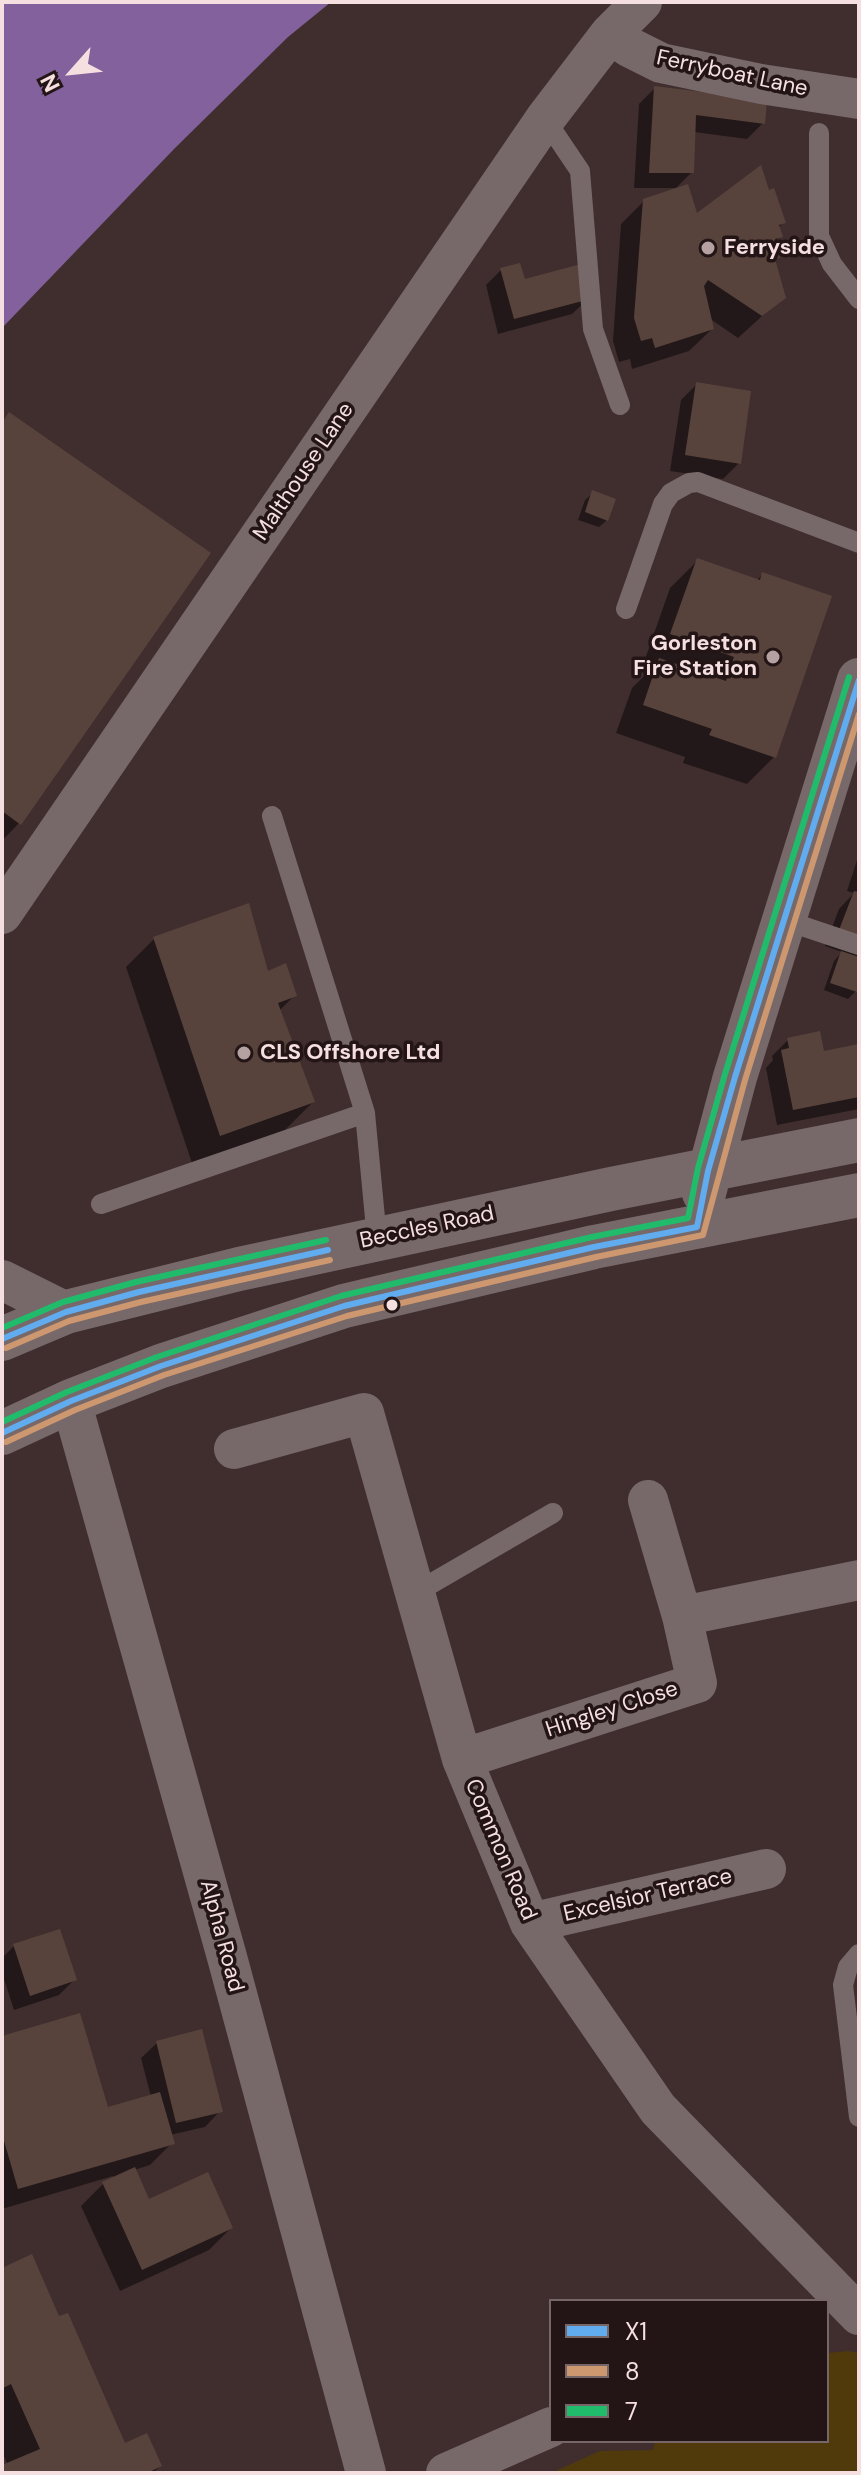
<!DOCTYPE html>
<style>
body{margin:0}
#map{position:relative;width:861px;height:2475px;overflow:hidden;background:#402e2f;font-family:"DM Sans",sans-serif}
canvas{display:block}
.frame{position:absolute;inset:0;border:4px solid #f5dfe0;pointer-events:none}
.legend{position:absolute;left:549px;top:2299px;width:280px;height:144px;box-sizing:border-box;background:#231516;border:2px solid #776667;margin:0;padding:10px 14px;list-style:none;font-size:24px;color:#f5dfe0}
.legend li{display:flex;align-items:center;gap:16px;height:40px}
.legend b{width:40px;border:2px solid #776667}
.north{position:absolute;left:32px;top:32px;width:80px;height:80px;-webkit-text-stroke:6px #231516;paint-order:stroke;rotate:243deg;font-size:22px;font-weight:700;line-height:32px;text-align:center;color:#f5dfe0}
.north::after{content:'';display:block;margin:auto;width:28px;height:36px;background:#f5dfe0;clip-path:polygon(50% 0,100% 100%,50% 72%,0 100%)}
</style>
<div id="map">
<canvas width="861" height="2475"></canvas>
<div class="frame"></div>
<ul class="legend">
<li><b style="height:10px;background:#60acee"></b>X1</li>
<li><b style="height:10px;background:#cd976f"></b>8</li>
<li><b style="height:10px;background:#20bc6c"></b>7</li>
</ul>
<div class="north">N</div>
</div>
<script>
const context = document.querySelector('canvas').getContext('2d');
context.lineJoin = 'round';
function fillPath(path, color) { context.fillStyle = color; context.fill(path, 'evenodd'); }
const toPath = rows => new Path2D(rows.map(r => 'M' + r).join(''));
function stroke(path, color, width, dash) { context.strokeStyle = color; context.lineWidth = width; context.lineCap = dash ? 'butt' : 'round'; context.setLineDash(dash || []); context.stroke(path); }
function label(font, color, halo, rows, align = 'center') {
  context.font = font + ' "DM Sans",sans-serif'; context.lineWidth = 7; context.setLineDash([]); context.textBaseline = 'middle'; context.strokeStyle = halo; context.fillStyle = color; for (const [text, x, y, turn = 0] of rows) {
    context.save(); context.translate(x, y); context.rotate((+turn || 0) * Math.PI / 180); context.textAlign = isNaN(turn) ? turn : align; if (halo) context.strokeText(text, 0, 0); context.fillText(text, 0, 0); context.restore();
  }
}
fillPath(toPath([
 [848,2351,859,2353,859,2473,551,2473,600,2451,653,2450,655,2441,827,2441,827,2353]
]), '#50390b');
fillPath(toPath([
 [2,2,331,2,288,37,175,148,2,328]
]), '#83619d');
fillPath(toPath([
 [655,88,763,123,747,139,694,132,692,172,676,188,634,188,639,104],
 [768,192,783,223,778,228,780,236,774,243,778,257,773,261,783,297,738,338,709,318,712,329,689,351,632,369,630,359,619,362,613,341,621,224,644,201,696,216],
 [501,270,523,281,588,299,572,314,498,334,486,285],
 [697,384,739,463,723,479,670,471,681,400],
 [10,415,19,823,2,841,2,422],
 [593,493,607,520,599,527,578,520,585,500],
 [698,560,756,581,763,574,774,757,747,784,683,763,685,757,616,733,632,688,654,666,644,662,670,588],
 [859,854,859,981,856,991,848,999,824,990,834,961,842,952,825,946,839,909,854,893,847,891],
 [154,939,267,974,295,995,279,1011,313,1102,285,1130,192,1163,126,967],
 [788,1040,823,1053,859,1046,859,1109,777,1125,766,1068,773,1060,772,1056],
 [14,1946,74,1980,59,1995,14,2010,2,1973,2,1958],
 [2,2038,106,2109,151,2097,141,2058,157,2043,220,2111,205,2127,170,2135,172,2143,150,2165,134,2170,148,2202,231,2228,209,2250,120,2291,81,2206,103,2184,114,2179,113,2176,2,2209],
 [2,2270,58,2319,124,2445,160,2466,153,2473,2,2473,2,2468,8,2465,2,2452]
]), '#0007');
fillPath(toPath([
 [654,86,767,100,765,124,696,115,694,173,649,173],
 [761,165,769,190,774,188,786,223,779,225,783,237,775,239,780,258,775,259,786,298,762,316,708,280,704,286,714,329,655,348,652,338,641,341,634,318,643,199,688,184,697,213],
 [520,263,525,279,581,264,590,299,514,319,500,268],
 [696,382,751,391,741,464,685,455],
 [9,412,211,553,21,825,2,811,2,423],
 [592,490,616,499,608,521,585,512],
 [697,558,760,580,762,572,832,596,776,758,709,735,712,729,643,705,659,658,726,681,734,657,670,634],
 [854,891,859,892,859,937,839,930],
 [249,903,268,971,286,963,297,996,278,1003,315,1102,220,1136,153,937],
 [841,951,859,957,857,992,830,983],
 [820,1031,824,1051,859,1044,859,1097,793,1110,781,1050,789,1048,787,1038],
 [60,1929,77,1980,30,1996,13,1944],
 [80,2013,108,2107,160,2092,175,2144,18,2189,2,2134,2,2036],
 [202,2029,223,2112,176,2123,156,2041],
 [135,2167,149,2199,208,2172,233,2228,142,2270,102,2182],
 [32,2254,59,2316,68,2313,125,2443,147,2433,162,2466,147,2473,2,2473,2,2465,40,2449,11,2384,3,2388,2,2385,2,2268]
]), '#58433c');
stroke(toPath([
 [545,119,580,171,593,329,620,405],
 [819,133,819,236,832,264,859,299],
 [626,609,663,504,671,493,689,483,698,482,859,543],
 [272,816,365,1113,377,1239],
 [784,920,859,945],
 [101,1204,365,1113],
 [415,1593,553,1513],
 [859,1954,848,1967,843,1985,859,2117]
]), '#776869', 20);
stroke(toPath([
 [610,34,629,47,661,63,761,84,859,99],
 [2,914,545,119,610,34,642,2],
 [2,1280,66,1312],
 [71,1401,227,1957,366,2473],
 [234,1449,364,1413,462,1759,530,1923,658,2109,859,2315],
 [682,1616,859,1580],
 [462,1759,697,1683,682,1616,648,1500],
 [530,1923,766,1869],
 [446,2473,551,2427]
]), '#776869', 40);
stroke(toPath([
 [704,1193,735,1077,859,680],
 [2,1339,66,1312,239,1269,611,1189,859,1140],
 [2,1433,71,1401,161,1366,344,1306,594,1247,859,1195]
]), '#776869', 44);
stroke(toPath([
 [2,1339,66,1312,139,1292,328,1250],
 [2,1433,71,1401,161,1366,344,1306,594,1247,697,1227,708,1171,735,1077,859,680]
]), '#60acee', 6);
stroke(toPath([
 [6,1348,69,1321,141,1302,330,1260],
 [6,1442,75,1410,164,1375,347,1316,596,1257,703,1235,745,1080,859,714]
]), '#cd976f', 6);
stroke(toPath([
 [2,1328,63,1302,136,1282,326,1240],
 [2,1422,67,1392,157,1357,341,1296,592,1237,688,1218,698,1168,725,1074,849,677]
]), '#20bc6c', 6);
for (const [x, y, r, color] of [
 [708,248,8,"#b6a1a2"],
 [773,657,8,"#b6a1a2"],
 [244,1053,8,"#b6a1a2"],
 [392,1305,7,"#f5dfe0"]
]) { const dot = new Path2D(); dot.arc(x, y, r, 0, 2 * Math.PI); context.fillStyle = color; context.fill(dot); stroke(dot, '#231516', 3); }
label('22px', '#f5dfe0', '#231516', [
 ["Ferryboat Lane",732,74,12],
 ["Malthouse Lane",304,472,-56],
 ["Beccles Road",427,1228,-12],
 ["Hingley Close",612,1710,-18],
 ["Common Road",500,1850,67],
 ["Excelsior Terrace",648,1896,-13],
 ["Alpha Road",221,1936,75]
]);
label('bold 22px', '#f5dfe0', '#231516', [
 ["Ferryside",724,248],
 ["Gorleston",757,644,"right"],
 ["Fire Station",757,669,"right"],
 ["CLS Offshore Ltd",260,1053]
], 'left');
</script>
